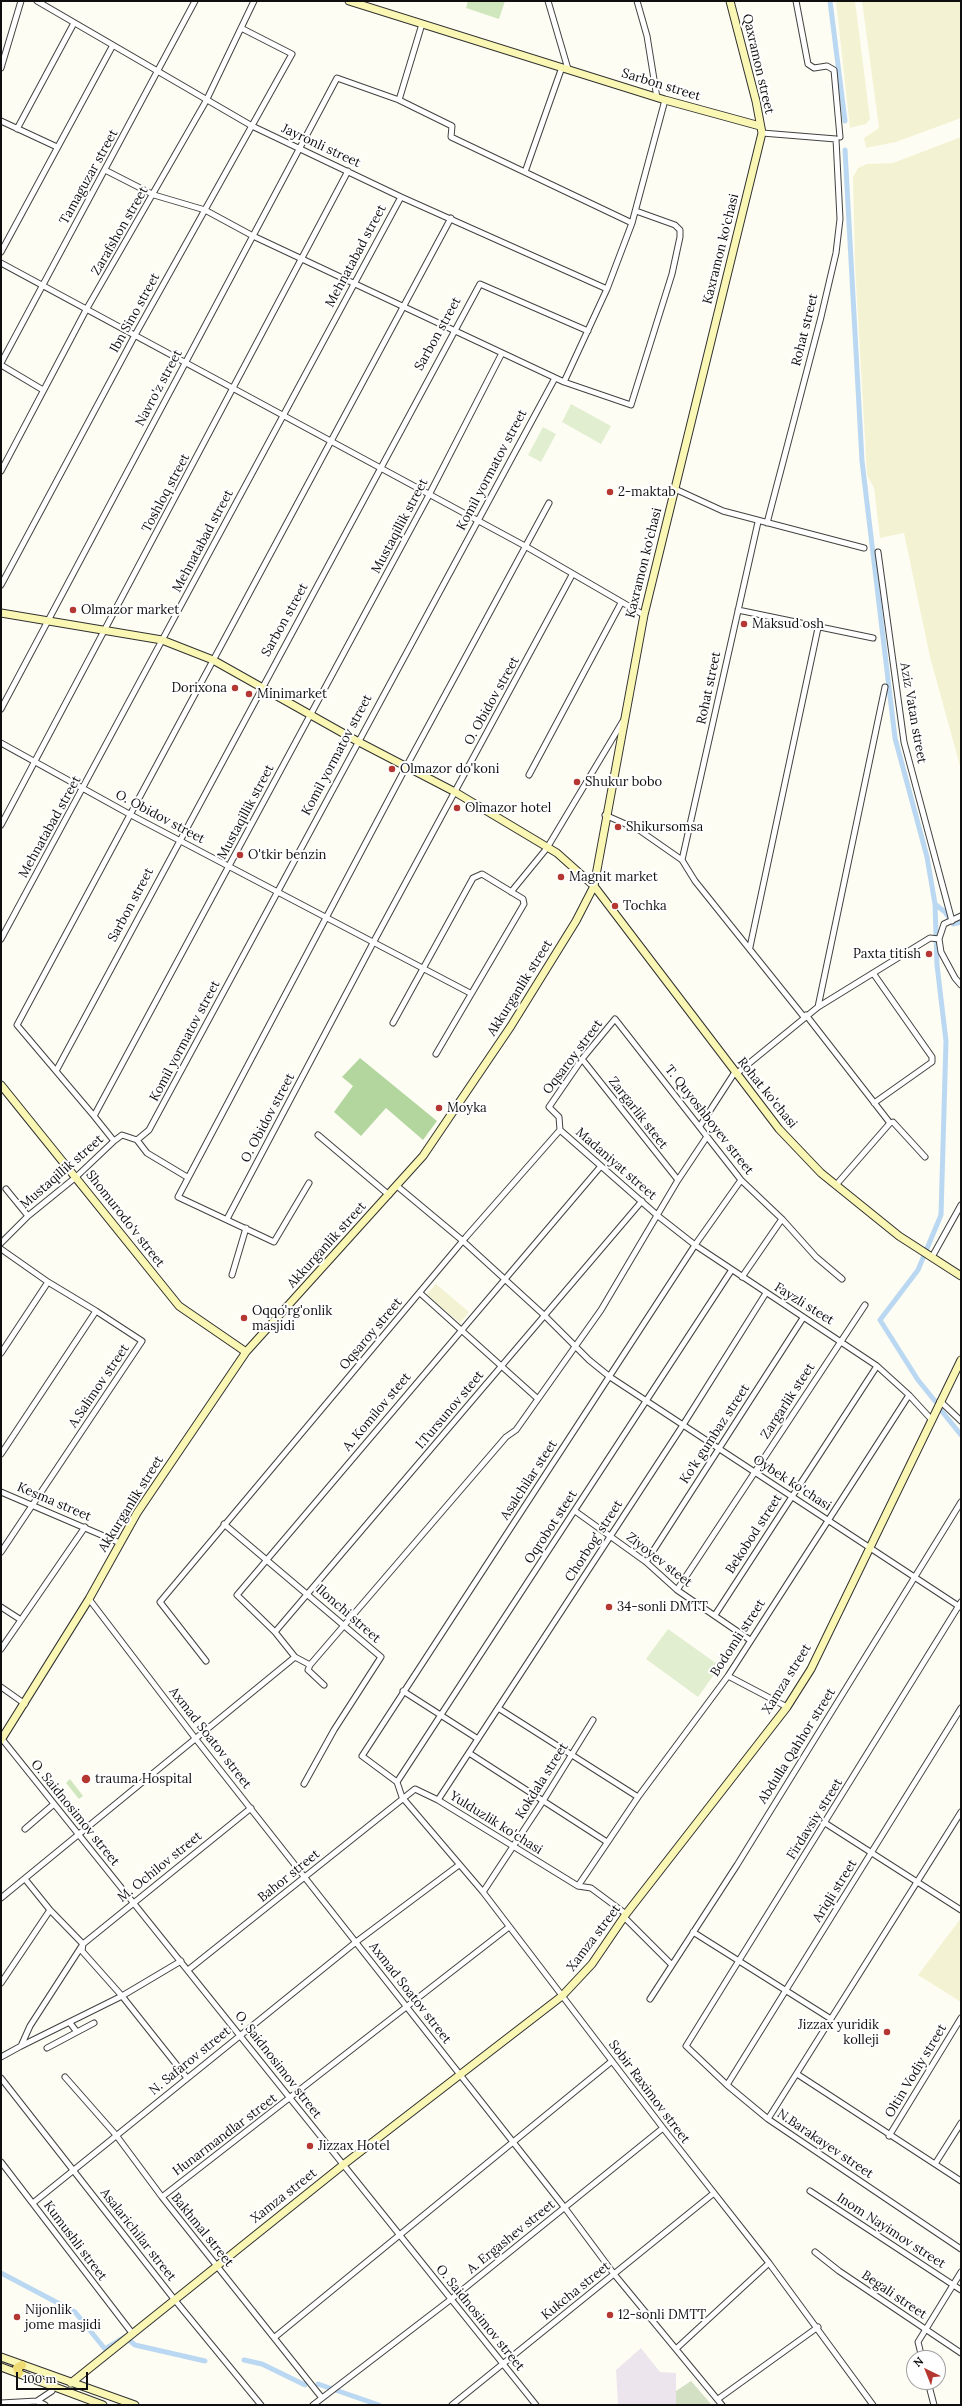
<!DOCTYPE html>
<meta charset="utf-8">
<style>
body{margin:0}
#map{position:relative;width:962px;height:2406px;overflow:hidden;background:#fefdf3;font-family:Lora,serif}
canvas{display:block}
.frame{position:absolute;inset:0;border:2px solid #0f0f0f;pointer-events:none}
.north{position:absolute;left:906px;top:2350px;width:40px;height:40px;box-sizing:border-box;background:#fff;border:1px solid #9f9f9f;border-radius:50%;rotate:317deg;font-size:11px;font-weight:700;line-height:16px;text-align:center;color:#0f0f0f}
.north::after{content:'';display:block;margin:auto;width:14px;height:18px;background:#b53732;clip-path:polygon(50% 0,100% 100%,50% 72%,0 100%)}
.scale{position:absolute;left:16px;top:2372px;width:72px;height:18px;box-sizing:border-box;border:2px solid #0f0f0f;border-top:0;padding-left:5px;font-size:12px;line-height:14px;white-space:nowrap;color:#0f0f0f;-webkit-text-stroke:3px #fff;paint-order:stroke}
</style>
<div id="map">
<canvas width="962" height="2406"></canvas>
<div class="frame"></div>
<div class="north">N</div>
<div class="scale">100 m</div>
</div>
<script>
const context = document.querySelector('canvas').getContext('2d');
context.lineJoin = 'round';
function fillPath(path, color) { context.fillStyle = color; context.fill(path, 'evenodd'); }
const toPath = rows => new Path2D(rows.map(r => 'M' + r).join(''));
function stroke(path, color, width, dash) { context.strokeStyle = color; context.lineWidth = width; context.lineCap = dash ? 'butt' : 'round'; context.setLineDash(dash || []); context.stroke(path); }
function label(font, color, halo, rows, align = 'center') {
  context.font = font + ' Lora,serif'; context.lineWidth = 4; context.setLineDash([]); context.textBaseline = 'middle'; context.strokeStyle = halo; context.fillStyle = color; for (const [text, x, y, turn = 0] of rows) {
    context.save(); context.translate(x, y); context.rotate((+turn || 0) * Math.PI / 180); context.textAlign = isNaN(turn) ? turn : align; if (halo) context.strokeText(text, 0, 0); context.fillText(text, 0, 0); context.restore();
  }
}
fillPath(toPath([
 [641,2348,660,2372,676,2373,676,2405,618,2405,616,2370]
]), '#ede5ed');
fillPath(toPath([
 [836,1,855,1,870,119,866,124,850,128],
 [862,1,961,1,961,118,896,142,866,148,864,138,879,128],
 [961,137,961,766,960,766,930,657,904,533,880,538,874,488,867,475,855,265,853,177,858,168,867,164,893,163],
 [436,1284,469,1312,460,1323,426,1295],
 [961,1918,961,2002,918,1975]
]), '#f3f3d4');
fillPath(toPath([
 [468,1,505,1,499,19,466,8],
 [70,1779,83,1796,79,1799,66,1783]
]), '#d0e7be');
fillPath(toPath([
 [360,1058,437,1121,423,1140,386,1108,361,1136,334,1112,353,1086,342,1077]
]), '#b3d69f');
fillPath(toPath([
 [691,2381,711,2404,676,2405,676,2391]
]), '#d4e0c4');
fillPath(toPath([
 [571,404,611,426,601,444,562,422],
 [543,427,556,434,541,462,528,455],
 [668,1629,720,1666,698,1697,646,1659]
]), '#e1eecf');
stroke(toPath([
 [830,1,845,121],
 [845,150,862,461,895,738,927,857,935,904,937,965,946,1041,941,1215,918,1270,880,1320,918,1380,935,1401],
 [935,904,945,912,950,919],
 [953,924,961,922],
 [940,1409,961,1435],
 [1,2273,75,2312,105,2349,125,2337,135,2345,205,2361],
 [244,2360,262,2364,305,2385],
 [318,2384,379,2405]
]), '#bbd8f2', 5);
const street = toPath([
 [37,1,252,126,401,197,607,289],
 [548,1,568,69],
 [637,1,647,36,657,98],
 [796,1,808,64,814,68,827,66,834,70,840,137],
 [1,68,21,1],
 [399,100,422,24],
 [1,121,57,147],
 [17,129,74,23],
 [762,133,836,139,840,219,836,253,821,317,767,523],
 [105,170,154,195,205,210,253,236,564,382,631,405,672,274,680,237,680,230,675,225,636,211],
 [525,172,562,67],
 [1,252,113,45],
 [1,263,525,546,644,615],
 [1,363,195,1],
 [1,365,43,390],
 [564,382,607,289,632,223,665,100],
 [1,471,86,310,206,101,254,1],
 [675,489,723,511,864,548],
 [878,552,904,742,952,921],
 [1,585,135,335,292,54,241,28],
 [738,610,873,638],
 [1,709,337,78,399,100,452,126,451,137,632,223],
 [1,743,131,815,470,993],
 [529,775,621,603],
 [605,815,639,830,682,860,695,881,804,1017],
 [1,825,348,171],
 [682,860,758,522],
 [511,892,547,848,623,721],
 [961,916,944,924,939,939,941,952,955,978,961,985],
 [1,939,401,197],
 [750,947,818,628],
 [873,973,932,1057,932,1062,874,1103],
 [818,1007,885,687],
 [806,1015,890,1123],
 [393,1023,473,878,482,874,523,899,524,904,436,1054],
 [582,1059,678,1180],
 [56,1071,480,284,588,331],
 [736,1074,818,1007,930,938,939,939],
 [94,1116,17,1025,451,218],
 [700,1126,735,1072],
 [560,1130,658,1216,695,1245,877,1366,909,1395,931,1419],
 [318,1135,389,1195],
 [137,1140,149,1130,555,378],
 [114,1141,122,1135,137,1140,147,1153,187,1177],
 [309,1183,274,1242,178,1197,406,767,549,503],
 [836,1185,890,1123,893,1122,925,1157],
 [397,1186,463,1241,545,1316,589,1360,610,1377,960,1607],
 [6,1189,28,1216],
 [227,1219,373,943,572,575],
 [1,1243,28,1216,76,1177,114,1141,94,1116,429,495,502,353],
 [1,1249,48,1282],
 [932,1257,961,1205],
 [731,1271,397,1782,402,1797,483,1892,663,2128,769,2263,873,2405],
 [232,1275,246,1228],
 [742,1277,782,1219],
 [420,1293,538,1399],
 [1,1353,48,1282,96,1311],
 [940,1401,961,1421],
 [1,1454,96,1311,142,1341,1,1552],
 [1,1492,120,1543],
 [575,1511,646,1562,677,1590,750,1640],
 [224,1524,381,1657,334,1730,304,1784],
 [646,1562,803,1318],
 [677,1590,865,1305],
 [89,1599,195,1738,565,2208,614,2274,722,2405],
 [961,1602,686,2046,727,2085,768,2119,961,2249],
 [1,1607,21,1620,1,1649],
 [715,1615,877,1366],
 [21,1620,85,1527],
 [275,1632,642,1201],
 [206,1661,160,1602,466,1237,560,1130,559,1117,549,1107,582,1059,615,1019,741,1180,782,1219,816,1257,842,1279],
 [310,1665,295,1657,275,1632,237,1595,601,1166],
 [728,1676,787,1707],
 [324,1685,308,1670,310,1665,506,1437,516,1430,601,1310,678,1180,706,1138],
 [1,1687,25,1704],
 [403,1691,478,1739],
 [498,1708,638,1797],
 [2,1739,536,2405],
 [469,1753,607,1842],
 [397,1782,362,1756,695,1245,741,1180],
 [438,1800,683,1425,766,1293],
 [825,1823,961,1910],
 [25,1829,54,1804],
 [25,1879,50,1910],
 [578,1886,638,1797,728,1676,909,1395],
 [483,1892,543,1801,593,1720],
 [1,1898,295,1657],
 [624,1917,672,1965],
 [693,1932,831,2019],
 [188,1970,415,1789,438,1800,578,1886,591,1888,626,1914],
 [1,1983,50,1910,83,1944,82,1951,122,1996,187,2078],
 [650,1999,737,1865,961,1502],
 [77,2032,94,2023],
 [21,2046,122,1996,181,1961],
 [47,2048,77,2032,70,2023],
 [1,2057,21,2046,30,2026,83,1944,251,1808],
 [797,2074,961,2181],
 [65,2077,116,2135,162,2197,322,2398],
 [1,2078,174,2299,261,2405],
 [727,2085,961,1708],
 [768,2119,961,1812],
 [889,2136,961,2018],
 [1,2162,132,2333],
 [935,2164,961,2123],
 [810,2191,961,2290],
 [162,2197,509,1927],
 [33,2203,356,1942,459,1865],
 [815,2252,839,2271,961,2353],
 [275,2337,612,2061],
 [677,2348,769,2263],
 [922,2358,918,2342,961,2272],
 [928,2382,934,2405],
 [718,2399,818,2327],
 [37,2401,45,2405],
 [1,2403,37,2401,52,2391,49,2385],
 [313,2405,450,2300,663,2128],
 [452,2405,714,2193]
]);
const secondary = toPath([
 [349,1,665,100,760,126],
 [1,613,162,640,213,660,357,741,455,792,557,853,594,886,779,1129,821,1173,899,1236,961,1276],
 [1,1085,179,1306,246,1352],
 [1,1740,89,1599,137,1513,246,1352,423,1156,511,1026,576,921,594,886,644,615,762,133,756,101,730,1],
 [1,2357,135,2405],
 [1,2367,103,2405],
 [71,2383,343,2165,562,1996,592,1964,626,1914,787,1707,811,1669,961,1360]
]);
const primary = toPath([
 [19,2373,17,2368,22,2365]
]);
stroke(street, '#424242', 7);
stroke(secondary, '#313131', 9);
stroke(primary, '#202020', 10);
stroke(street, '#fff', 5);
stroke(secondary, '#f9f7b3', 7);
stroke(primary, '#eedb73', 8);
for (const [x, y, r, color] of [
 [610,492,4,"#b53732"],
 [73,610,4,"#b53732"],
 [744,624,4,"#b53732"],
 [235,688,4,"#b53732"],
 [249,694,4,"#b53732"],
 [392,769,4,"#b53732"],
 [577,782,4,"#b53732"],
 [457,808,4,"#b53732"],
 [618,827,4,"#b53732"],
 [240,855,4,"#b53732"],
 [561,877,4,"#b53732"],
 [615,906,4,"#b53732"],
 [929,954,4,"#b53732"],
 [439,1108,4,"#b53732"],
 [244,1318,4,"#b53732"],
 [609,1607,4,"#b53732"],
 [86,1779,5,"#b53732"],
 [887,2032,4,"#b53732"],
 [310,2146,4,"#b53732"],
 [610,2315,4,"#b53732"],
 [17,2317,4,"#b53732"]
]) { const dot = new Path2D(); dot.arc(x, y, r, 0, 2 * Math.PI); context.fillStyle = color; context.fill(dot); stroke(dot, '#fff', 1.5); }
label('13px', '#0f0f0f', '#fff', [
 ["Qaxramon street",758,64,77],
 ["Sarbon street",661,85,17],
 ["Jayronli street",321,146,25],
 ["Tamaguzar street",89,177,-61],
 ["Zarafshon street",120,231,-60],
 ["Kaxramon ko'chasi",721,249,-76],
 ["Mehnatаbаd street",356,256,-62],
 ["Ibn Sino street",135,313,-61],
 ["Rohat street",805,330,-76],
 ["Sarbon street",438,334,-61],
 ["Navro'z street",159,388,-62],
 ["Komil yormatov street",492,470,-62],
 ["Toshloq street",166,493,-62],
 ["Mustaqillik street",400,526,-62],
 ["Mehnatаbаd street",203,541,-62],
 ["Kaxramon ko'chasi",644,563,-76],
 ["Sarbon street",285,620,-61],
 ["Rohat street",709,688,-78],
 ["O. Obidov street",492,701,-61],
 ["Aziz Vatan street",913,713,80],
 ["Komil yormatov street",337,755,-62],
 ["Mustaqillik street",246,812,-62],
 ["O. Obidov street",160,817,28],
 ["Mehnatаbаd street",50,827,-61],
 ["Sarbon street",131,905,-62],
 ["Akkurganlik street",520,988,-58],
 ["Komil yormatov street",185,1041,-62],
 ["Oqsaroy street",573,1057,-53],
 ["Rohat ko'chasi",767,1093,51],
 ["Zargarlik steet",638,1113,52],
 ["O. Obidov street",268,1118,-62],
 ["T. Quyoshboyev street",709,1120,52],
 ["Madaniyat street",616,1164,41],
 ["Mustaqillik street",62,1172,-41],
 ["Shomurodo'v street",125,1219,52],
 ["Akkurganlik street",327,1245,-48],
 ["Fayzli steet",804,1304,32],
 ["Oqsaroy street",371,1334,-50],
 ["A.Salimov street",99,1386,-56],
 ["Zargarlik steet",788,1401,-57],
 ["I.Tursunov steet",450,1410,-50],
 ["A. Komilov steet",377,1412,-50],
 ["Ko'k gumbaz street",715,1434,-57],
 ["Asalchilar steet",529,1480,-57],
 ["Oybek ko'chasi",792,1483,33],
 ["Kesma street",54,1502,23],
 ["Akkurganlik street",131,1504,-58],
 ["Oqrobot steet",551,1527,-57],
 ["Bekobod street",754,1534,-57],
 ["Chorbog' street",594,1541,-57],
 ["Ziyoyev steet",659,1560,38],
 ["Ilonchi street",348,1614,41],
 ["Bodomli street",738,1638,-57],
 ["Xamza street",787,1679,-58],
 ["Axmad Soatov street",210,1738,52],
 ["Abdulla Qahhor street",797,1746,-58],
 ["Kokdala street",542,1781,-58],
 ["O. Saidnosimov street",75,1813,51],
 ["Firdavsiy street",815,1819,-58],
 ["Yulduzlik ko'chasi",496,1823,32],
 ["M. Ochilov street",160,1867,-39],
 ["Bahor street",289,1876,-39],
 ["Ariqli street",835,1891,-58],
 ["Xamza street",594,1938,-53],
 ["Axmad Soatov street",410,1993,52],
 ["N. Safarov street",190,2061,-39],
 ["O. Saidnosimov street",278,2065,52],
 ["Oltin Vodiy street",916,2071,-59],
 ["Sobir Raximov street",649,2092,53],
 ["Hunarmandlar street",225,2135,-37],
 ["N.Barakayev street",825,2144,34],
 ["Xamza street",284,2196,-38],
 ["Bakhmal street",202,2230,51],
 ["Inom Nayimov street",891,2231,33],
 ["Asalarichilar street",138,2235,52],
 ["A. Ergashev street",511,2237,-39],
 ["Kumushli street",75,2241,53],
 ["Kukcha street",576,2291,-39],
 ["Begali street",894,2295,34],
 ["O. Saidnosimov street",480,2318,51]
]);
label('13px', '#0f0f0f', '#fff', [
 ["2-maktab",618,492],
 ["Olmazor market",81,610],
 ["Maksud osh",752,624],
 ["Dorixona",227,688,"right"],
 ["Minimarket",257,694],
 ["Olmazor do'koni",400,769],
 ["Shukur bobo",585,782],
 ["Olmazor hotel",465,808],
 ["Shikursomsa",626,827],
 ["O'tkir benzin",248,855],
 ["Magnit market",569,877],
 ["Tochka",623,906],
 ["Paxta titish",921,954,"right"],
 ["Moyka",447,1108],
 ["Oqqo'rg'onlik",252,1311],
 ["masjidi",252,1326],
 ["34-sonli DMTT",617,1607],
 ["trauma Hospital",95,1779],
 ["Jizzax yuridik",879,2025,"right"],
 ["kolleji",879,2040,"right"],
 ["Jizzax Hotel",318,2146],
 ["Nijonlik",25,2310],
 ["jome masjidi",25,2325],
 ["12-sonli DMTT",618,2315]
], 'left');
</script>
